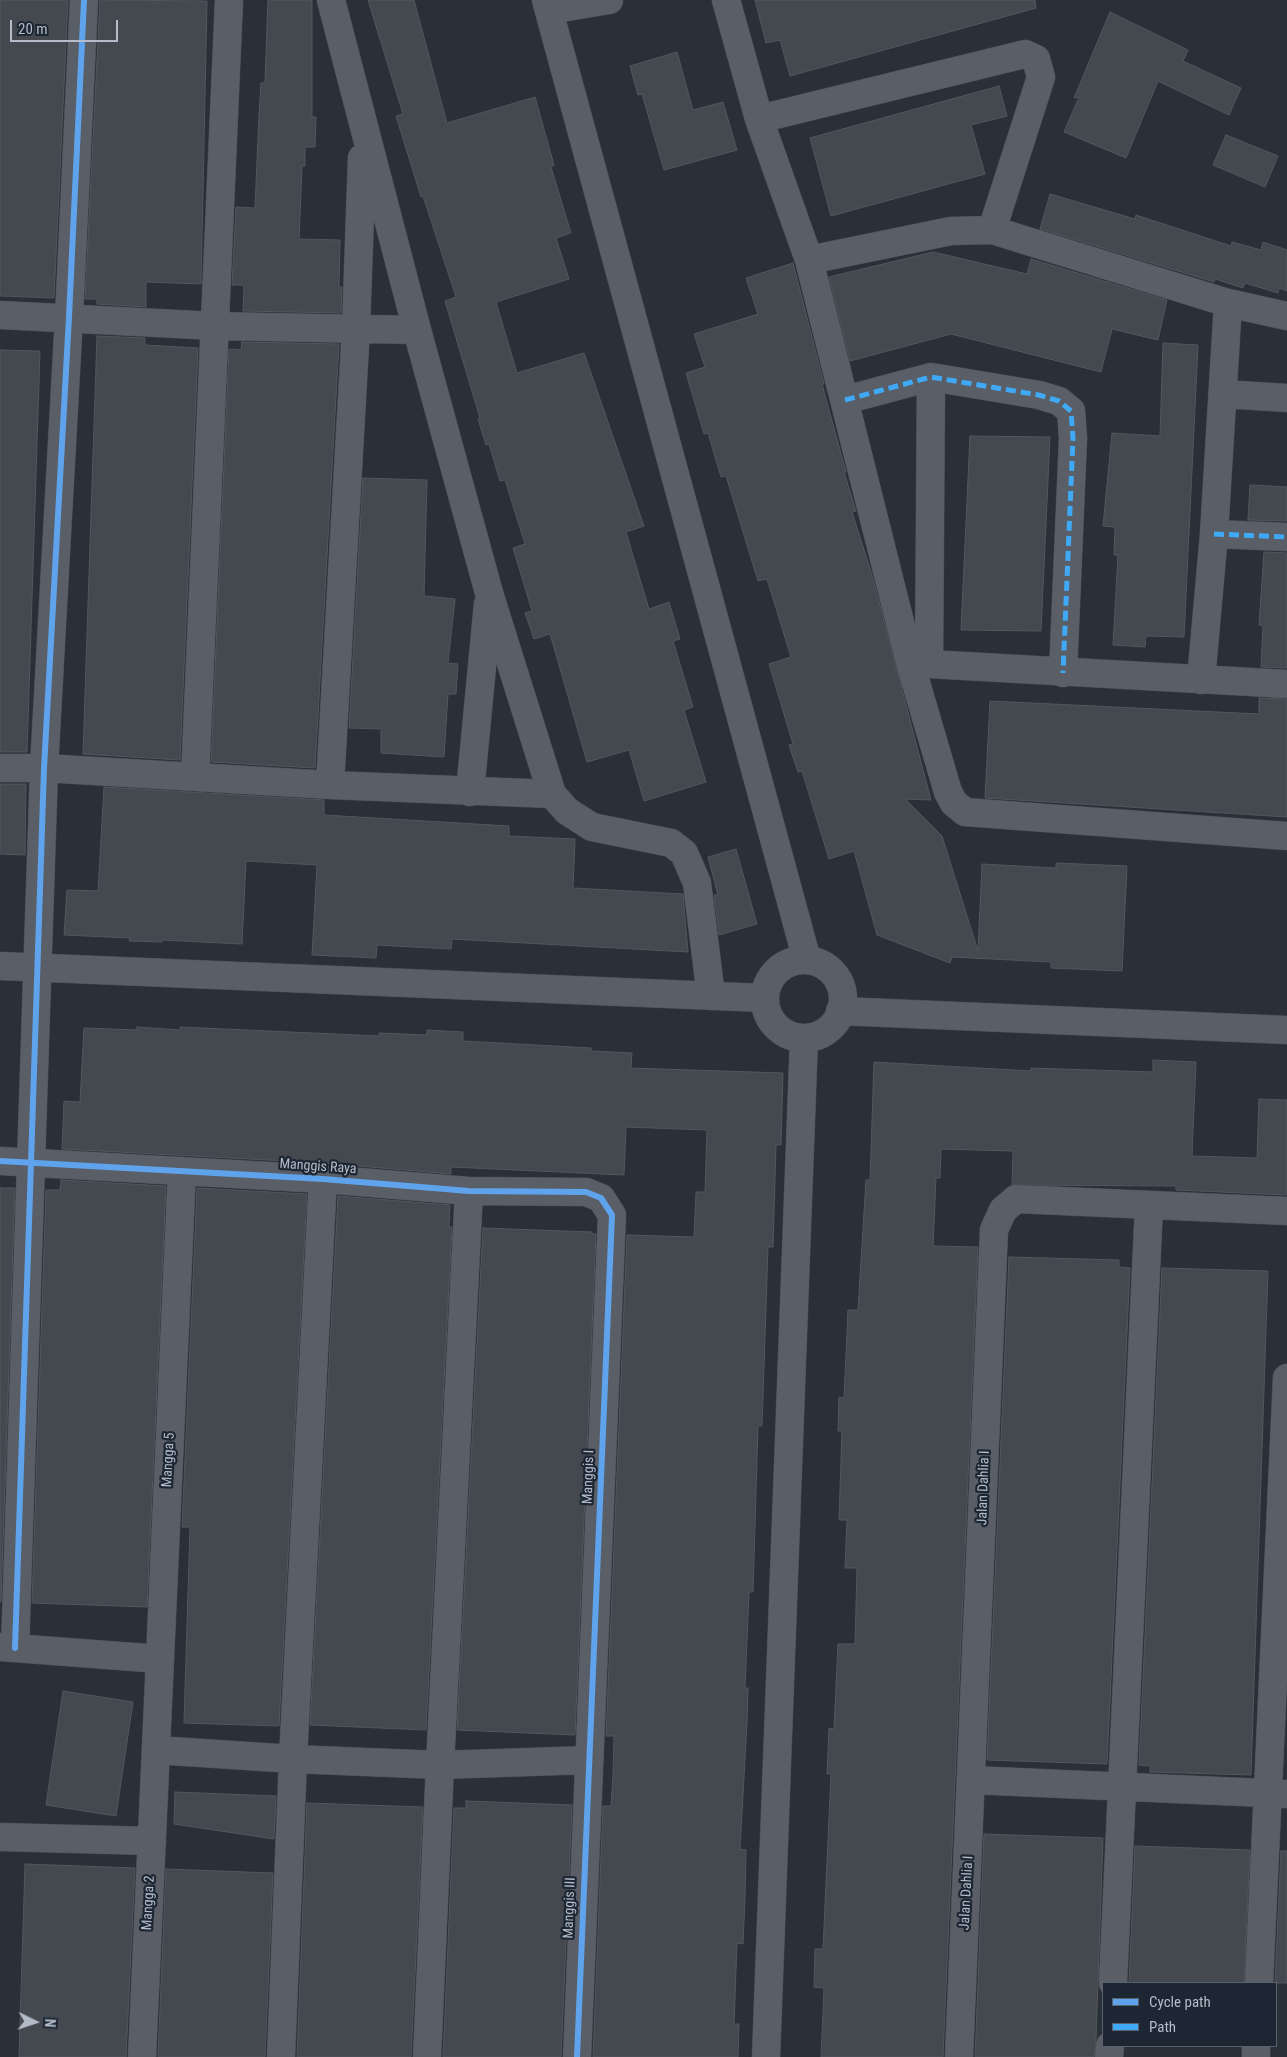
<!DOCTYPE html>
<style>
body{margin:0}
#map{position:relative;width:1287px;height:2057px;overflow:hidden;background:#2a3038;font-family:"Roboto Condensed",sans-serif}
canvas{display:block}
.legend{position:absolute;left:1102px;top:1982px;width:175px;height:65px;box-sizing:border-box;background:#1d2633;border:1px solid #59626f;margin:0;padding:6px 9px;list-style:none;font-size:15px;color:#b4bcc9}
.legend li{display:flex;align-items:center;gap:10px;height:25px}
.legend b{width:25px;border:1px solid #59626f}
.north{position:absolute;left:10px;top:1997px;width:50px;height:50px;-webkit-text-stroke:4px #1d2633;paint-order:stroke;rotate:94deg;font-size:14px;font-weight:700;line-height:20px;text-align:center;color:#b4bcc9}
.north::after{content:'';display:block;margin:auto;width:18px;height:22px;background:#b4bcc9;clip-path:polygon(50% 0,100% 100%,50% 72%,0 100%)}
.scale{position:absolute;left:10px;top:20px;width:108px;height:22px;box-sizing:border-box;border:2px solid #b4bcc9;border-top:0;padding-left:6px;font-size:15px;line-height:18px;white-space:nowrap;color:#b4bcc9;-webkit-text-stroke:4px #1d2633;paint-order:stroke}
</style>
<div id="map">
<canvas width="1287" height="2057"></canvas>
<ul class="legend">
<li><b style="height:6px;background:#60a3ed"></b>Cycle path</li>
<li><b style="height:6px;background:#3fa9f5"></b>Path</li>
</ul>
<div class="north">N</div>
<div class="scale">20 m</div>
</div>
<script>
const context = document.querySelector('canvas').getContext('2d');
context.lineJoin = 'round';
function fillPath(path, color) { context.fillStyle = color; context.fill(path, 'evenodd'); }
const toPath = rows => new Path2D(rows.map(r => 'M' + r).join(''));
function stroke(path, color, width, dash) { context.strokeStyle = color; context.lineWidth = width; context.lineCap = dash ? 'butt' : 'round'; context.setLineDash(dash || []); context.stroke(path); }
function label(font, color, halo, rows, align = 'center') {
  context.font = font + ' "Roboto Condensed",sans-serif'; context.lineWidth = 4.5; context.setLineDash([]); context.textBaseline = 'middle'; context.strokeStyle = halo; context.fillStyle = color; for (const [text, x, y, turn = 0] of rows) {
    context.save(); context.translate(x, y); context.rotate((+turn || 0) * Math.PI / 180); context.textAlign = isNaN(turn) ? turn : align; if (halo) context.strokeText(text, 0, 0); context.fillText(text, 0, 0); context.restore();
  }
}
const building = toPath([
 [0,0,68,0,54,298,0,296,0,0],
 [100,0,207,1,201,284,146,282,146,307,97,304,97,299,85,299,100,0],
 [268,0,312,0,312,117,316,117,315,147,305,147,305,166,302,166,299,239,340,240,339,287,342,287,341,313,243,311,244,285,232,285,236,207,255,208,259,115,261,83,265,83,268,0],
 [368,0,414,0,447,123,535,97,554,165,551,167,571,233,556,238,569,279,496,302,517,373,584,353,644,526,626,532,649,609,669,602,680,639,673,641,693,707,684,710,706,782,644,801,629,750,587,762,550,634,534,639,525,613,532,611,513,548,525,544,505,480,500,481,489,444,486,445,478,419,480,418,445,301,456,297,423,196,421,197,396,116,403,114,368,0],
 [755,0,1035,0,1036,8,790,76,780,40,766,43,755,0],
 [1110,12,1188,50,1183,61,1241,88,1229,115,1158,81,1126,158,1064,132,1079,97,1074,98,1110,12],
 [677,52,693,110,723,102,737,150,664,170,642,94,638,95,630,66,677,52],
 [999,86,1007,116,971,125,985,174,831,216,810,138,999,86],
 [1226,135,1278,156,1265,187,1213,165,1226,135],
 [1050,194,1135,219,1136,215,1231,246,1232,242,1261,250,1263,242,1287,250,1287,291,1279,288,1278,293,1245,283,1243,288,1215,279,1214,282,1040,229,1050,194],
 [933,252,1027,274,1031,259,1167,300,1158,340,1112,329,1101,372,951,334,850,361,829,277,933,252],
 [793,263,824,384,822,384,846,472,844,472,856,511,852,512,872,575,931,800,905,799,942,836,978,951,982,864,1056,868,1056,863,1127,866,1122,971,1051,968,1051,962,952,957,950,963,877,935,854,851,829,859,802,771,798,772,789,745,793,744,769,664,791,657,767,579,758,581,726,476,721,477,708,433,704,434,686,373,705,367,694,334,758,314,746,278,793,263],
 [97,336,145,338,145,345,198,348,180,760,83,754,97,336],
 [242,342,339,344,315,768,211,762,229,349,241,350,242,342],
 [1163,343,1198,345,1184,637,1146,636,1145,647,1113,645,1118,555,1114,555,1115,527,1103,526,1112,433,1160,436,1163,343],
 [0,350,40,351,27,752,0,752,0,350],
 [970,436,1050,437,1041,631,961,630,970,436],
 [363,478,427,480,424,596,455,599,448,663,458,664,456,694,448,694,444,757,381,753,381,729,349,728,363,478],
 [1250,485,1287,487,1287,521,1248,520,1250,485],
 [1264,552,1287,553,1287,668,1261,667,1263,626,1259,625,1264,552],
 [1259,698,1287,699,1287,817,985,798,990,701,1259,714,1259,698],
 [0,784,26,784,25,855,0,854,0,784],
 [104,787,324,800,324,815,509,826,509,836,575,839,573,888,683,894,688,952,452,939,451,949,377,945,376,958,312,955,317,865,246,861,242,944,162,940,162,942,129,941,130,938,64,935,67,890,98,891,104,787],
 [736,849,757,924,719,935,714,895,718,895,708,857,736,849],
 [137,1027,180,1030,180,1027,379,1036,379,1033,427,1035,427,1030,463,1032,463,1041,591,1048,591,1051,632,1053,631,1068,783,1073,781,1145,776,1145,773,1247,768,1247,762,1426,758,1426,753,1592,749,1592,745,1688,748,1688,747,1722,740,1849,746,1850,745,1899,743,1944,737,1943,734,2024,739,2024,738,2057,593,2057,603,1806,611,1806,613,1775,614,1736,606,1736,627,1235,694,1237,696,1192,705,1192,707,1130,626,1127,624,1175,451,1167,451,1174,324,1163,62,1149,64,1101,80,1102,84,1028,137,1030,137,1027],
 [1153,1060,1196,1062,1192,1156,1257,1158,1259,1099,1287,1100,1287,1195,1176,1190,1176,1186,1012,1185,1013,1151,941,1149,940,1178,936,1178,933,1246,978,1247,943,2057,821,2057,824,1988,814,1987,815,1949,823,1949,831,1774,827,1774,829,1728,834,1729,838,1644,855,1644,857,1568,845,1568,847,1520,839,1520,842,1431,838,1431,839,1397,844,1398,848,1310,858,1310,866,1180,870,1180,874,1062,1031,1071,1031,1068,1153,1072,1153,1060],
 [61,1180,166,1186,147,1607,32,1603,46,1190,60,1190,61,1180],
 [0,1188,15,1188,1,1602,0,1602,0,1188],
 [197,1188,307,1194,279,1726,184,1723,190,1527,182,1527,197,1188],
 [338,1196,450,1205,449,1227,452,1227,426,1730,310,1725,338,1196],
 [483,1228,592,1232,592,1234,596,1234,575,1735,457,1730,483,1228],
 [1009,1257,1119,1260,1119,1267,1130,1268,1107,1764,987,1760,1009,1257],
 [1162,1268,1268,1271,1251,1775,1150,1772,1150,1766,1139,1765,1162,1268],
 [63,1691,133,1702,116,1816,46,1805,63,1691],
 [175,1792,276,1796,274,1839,174,1824,175,1792],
 [466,1801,572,1805,561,2057,443,2057,454,1808,466,1808,466,1801],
 [307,1803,423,1807,411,2057,297,2057,307,1803],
 [984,1834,1103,1838,1096,2039,1094,2057,975,2057,984,1834],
 [1135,1846,1250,1850,1244,1983,1129,1983,1135,1846],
 [1281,1851,1287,1851,1287,1983,1275,1983,1281,1851],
 [25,1864,135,1868,126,2057,19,2057,25,1864],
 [166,1869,273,1873,265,2057,158,2057,166,1869]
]);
fillPath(building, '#444950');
stroke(building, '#52575f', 1);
const minor = toPath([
 [331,0,417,330,489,593,552,794,567,811,592,827,671,843,684,853,697,883,711,996],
 [546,0,807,960],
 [726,0,759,119,809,260,911,666,948,792,954,803,965,812,1287,836],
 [549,10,609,0],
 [759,119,1025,54,1036,59,1041,77,992,230],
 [809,260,951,231,992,230,1228,303,1287,316],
 [0,315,216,326,417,330],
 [1223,394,1287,398],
 [845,400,931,377,1039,395,1059,401,1071,411,1073,438,1063,673],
 [1214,534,1287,537],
 [929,664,931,377],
 [911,666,929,664,1287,684],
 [1201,680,1214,534,1228,303],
 [0,768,44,768,330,785,552,794],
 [195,777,229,0],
 [330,785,356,328,362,158],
 [470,792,488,604],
 '765 999a39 39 0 1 1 78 0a39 39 0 1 1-78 0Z',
 [0,966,764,998],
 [840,1011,1287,1030],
 [0,1161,323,1179,469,1191,586,1192,601,1198,612,1215,577,2057],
 [0,1647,160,1659],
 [15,1648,44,768,69,317,84,0],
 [156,1750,293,1759,440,1765,589,1760],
 [972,1780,1287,1794],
 [0,1837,152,1841],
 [1113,1983,1149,1205],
 [1259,1983,1287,1378],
 [142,2057,182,1171],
 [281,2057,293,1759,323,1179],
 [427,2057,440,1765,469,1191],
 [766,2057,804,1038],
 [959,2057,994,1230,1003,1210,1016,1199,1287,1211],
 [1109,2057,1110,2046],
 [1256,2057,1256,2046]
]);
stroke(minor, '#484c53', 29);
stroke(minor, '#5a5e66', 28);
stroke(toPath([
 [845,400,931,377,1039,395,1059,401,1071,411,1073,438,1063,673],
 [1214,534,1287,537]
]), '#3fa9f5', 5, [10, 5]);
stroke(toPath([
 [0,1161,323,1179,469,1191,586,1192,601,1198,612,1215,577,2057],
 [15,1648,44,768,69,317,84,0]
]), '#60a3ed', 6);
label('14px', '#b4bcc9', '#1d2633', [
 ["Manggis Raya",318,1167,4],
 ["Mangga 5",169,1460,-87],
 ["Manggis I",589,1477,-88],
 ["Jalan Dahlia I",984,1488,-88],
 ["Jalan Dahlia I",967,1893,-87],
 ["Mangga 2",149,1903,-87],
 ["Manggis III",570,1908,-88]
]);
</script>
